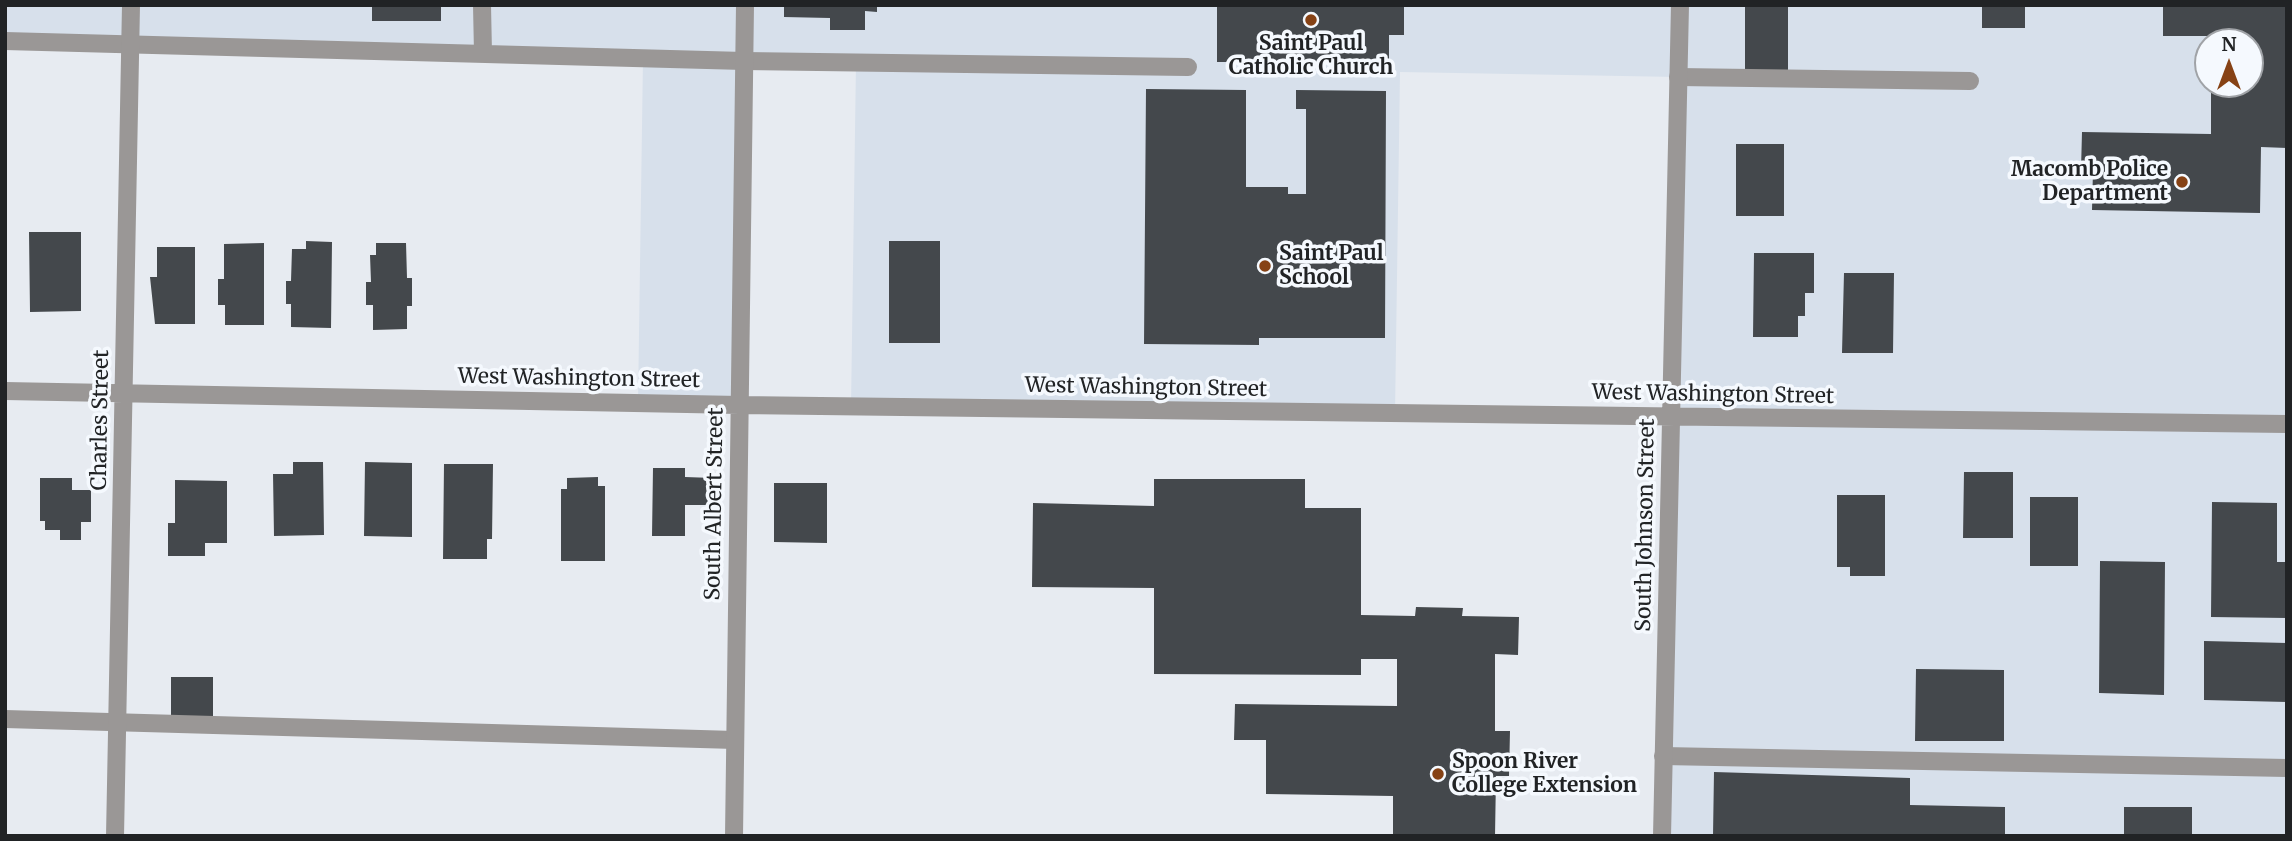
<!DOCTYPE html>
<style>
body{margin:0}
#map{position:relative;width:2292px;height:841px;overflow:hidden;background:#e7ebf1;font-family:Merriweather,serif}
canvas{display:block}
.frame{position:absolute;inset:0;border:7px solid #212325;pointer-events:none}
.north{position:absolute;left:2194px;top:28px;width:70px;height:70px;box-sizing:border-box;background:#f5f9fe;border:2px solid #a0a3a7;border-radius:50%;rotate:0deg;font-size:19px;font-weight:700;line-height:28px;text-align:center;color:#212325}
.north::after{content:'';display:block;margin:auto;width:24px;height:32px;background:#864215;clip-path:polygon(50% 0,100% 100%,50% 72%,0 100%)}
</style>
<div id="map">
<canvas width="2292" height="841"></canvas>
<div class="frame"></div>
<div class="north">N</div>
</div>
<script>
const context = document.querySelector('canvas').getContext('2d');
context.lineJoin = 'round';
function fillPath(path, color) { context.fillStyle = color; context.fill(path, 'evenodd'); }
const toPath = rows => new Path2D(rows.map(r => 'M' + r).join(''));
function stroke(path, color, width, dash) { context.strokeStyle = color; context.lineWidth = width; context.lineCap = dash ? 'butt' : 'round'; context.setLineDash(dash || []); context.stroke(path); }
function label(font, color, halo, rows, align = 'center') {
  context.font = font + ' Merriweather,serif'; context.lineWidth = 7; context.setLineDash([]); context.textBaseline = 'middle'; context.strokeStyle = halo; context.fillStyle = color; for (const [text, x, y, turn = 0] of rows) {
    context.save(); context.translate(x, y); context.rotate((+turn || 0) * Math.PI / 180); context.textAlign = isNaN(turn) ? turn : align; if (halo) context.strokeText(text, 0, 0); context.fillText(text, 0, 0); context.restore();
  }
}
fillPath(toPath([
 [5,5,2287,5,2287,836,1662,836,1678,77,1400,72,1395,414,851,406,856,63,744,61,739,405,638,403,643,58,5,41],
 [2208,42,2250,42,2250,84,2208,84]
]), '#d7e0eb');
fillPath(toPath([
 [372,5,441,5,441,21,372,21],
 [784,5,877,5,877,12,865,11,865,30,830,30,830,18,784,17],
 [1217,5,1404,5,1404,35,1389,35,1389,62,1217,62],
 [1745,5,1788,5,1788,71,1745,71],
 [1982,5,2025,5,2025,28,1982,28],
 [2163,5,2287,5,2287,148,2261,147,2260,213,2092,210,2093,170,2081,170,2082,132,2211,134,2211,84,2250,84,2250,78,2256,78,2256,66,2250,66,2250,42,2213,42,2213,36,2163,36],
 [1146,89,1246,90,1246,187,1288,187,1288,194,1306,194,1306,109,1296,109,1296,90,1386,91,1385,338,1259,338,1259,345,1144,344],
 [1736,144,1784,144,1784,216,1736,216],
 [29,232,81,232,81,311,30,312],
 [306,241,332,242,331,328,291,327,291,304,286,304,286,281,291,281,292,249,306,249],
 [889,241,940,241,940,343,889,343],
 [264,243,264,325,225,325,225,305,218,305,218,279,224,279,224,244],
 [376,243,406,243,407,278,412,278,412,306,407,306,407,329,373,330,373,305,366,305,366,282,371,282,370,255,376,255],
 [157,247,195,247,195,324,155,324,150,277,157,277],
 [1754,253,1814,253,1814,293,1805,293,1805,316,1798,316,1798,337,1753,337],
 [1844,273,1894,273,1893,353,1842,353],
 [293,462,323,462,324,535,274,536,273,474,293,474],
 [365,462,412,463,412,537,364,536],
 [444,464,493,464,492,539,487,539,487,559,443,559],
 [653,468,685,468,685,477,713,478,713,505,685,505,685,536,652,536],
 [1964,472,2013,472,2013,538,1963,538],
 [598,477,598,486,605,486,605,561,561,561,561,489,567,489,567,478],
 [40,478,72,478,72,490,91,490,91,522,81,522,81,540,60,540,60,530,45,530,45,521,40,521],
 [1154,479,1305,479,1305,508,1361,508,1361,615,1415,616,1416,607,1463,608,1462,616,1519,617,1518,655,1495,654,1495,731,1510,731,1509,776,1496,776,1495,836,1393,836,1393,796,1266,794,1266,740,1234,740,1235,704,1397,706,1397,659,1361,659,1361,675,1154,674,1154,588,1032,587,1033,503,1154,506],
 [175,480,227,481,227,543,205,543,205,556,168,556,168,523,175,523],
 [774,483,827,483,827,543,774,542],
 [1837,495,1885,495,1885,576,1850,576,1850,567,1837,567],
 [2030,497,2078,497,2078,566,2030,566],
 [2212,502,2277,503,2277,562,2287,562,2287,618,2211,617],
 [2100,561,2165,562,2164,695,2099,693],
 [2204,641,2287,643,2287,702,2204,700],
 [1916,669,2004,670,2004,741,1915,741],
 [171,677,213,677,213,720,171,720],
 [1714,772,1910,778,1910,805,2005,807,2005,836,1713,836],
 [2124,807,2192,807,2192,836,2124,836]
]), '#44484c');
stroke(toPath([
 [482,5,483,53],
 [5,41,744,61,1188,67],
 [1678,77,1970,81],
 [5,719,735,740],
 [1663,756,2287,768]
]), '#9a9796', 18);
stroke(toPath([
 [5,391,739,405,2287,424],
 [115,836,131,5],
 [734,836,745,5],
 [1662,836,1680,5]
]), '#9a9796', 18);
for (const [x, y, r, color] of [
 [1311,20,7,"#864215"],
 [2182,182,7,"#864215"],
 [1265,266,7,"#864215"],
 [1438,774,7,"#864215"]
]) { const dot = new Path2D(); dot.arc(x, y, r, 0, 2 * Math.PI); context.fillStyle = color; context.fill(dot); stroke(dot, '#f5f9fe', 2.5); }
label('bold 21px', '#212325', '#f5f9fe', [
 ["Saint Paul",1311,44,"center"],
 ["Catholic Church",1311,68,"center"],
 ["Macomb Police",2168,170,"right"],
 ["Department",2168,194,"right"],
 ["Saint Paul",1279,254],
 ["School",1279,278],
 ["Spoon River",1452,762],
 ["College Extension",1452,786]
], 'left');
label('21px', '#212325', '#f5f9fe', [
 ["West Washington Street",579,379,1],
 ["West Washington Street",1146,388,1],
 ["West Washington Street",1713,395,1],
 ["Charles Street",101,420,-89],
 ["South Albert Street",715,504,-89],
 ["South Johnson Street",1646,525,-89]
]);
</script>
